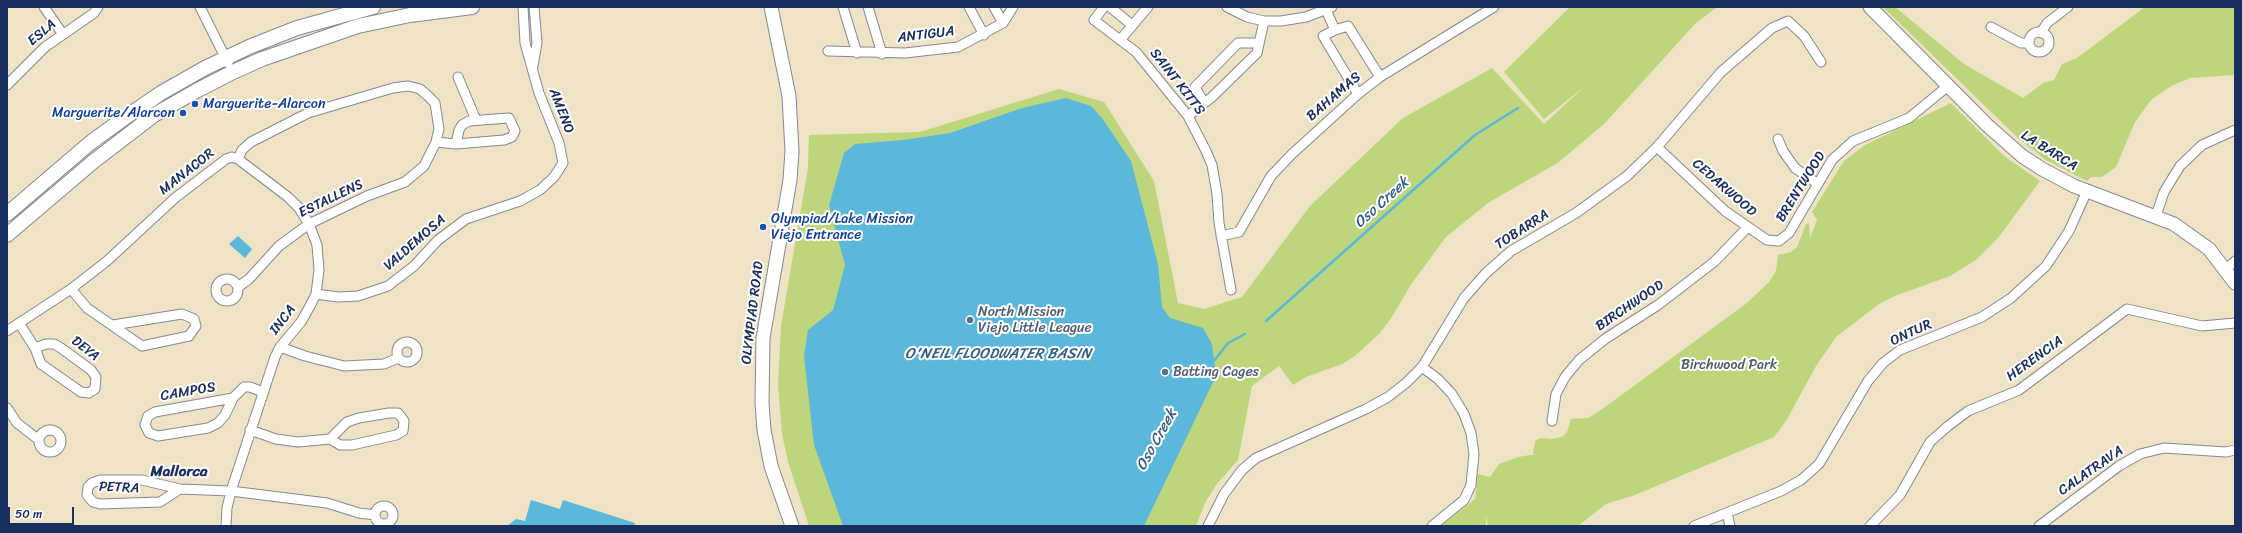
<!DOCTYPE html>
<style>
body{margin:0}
#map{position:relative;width:2242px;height:533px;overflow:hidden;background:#eee3c5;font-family:Sriracha,sans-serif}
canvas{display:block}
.frame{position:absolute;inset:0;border:8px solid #1b2f5e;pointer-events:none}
.scale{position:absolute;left:8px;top:507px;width:66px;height:18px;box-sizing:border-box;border:2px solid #1b2f5e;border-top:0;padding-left:5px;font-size:12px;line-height:14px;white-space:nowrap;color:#1b2f5e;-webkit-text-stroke:3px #fff;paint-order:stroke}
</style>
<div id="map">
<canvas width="2242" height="533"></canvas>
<div class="frame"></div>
<div class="scale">50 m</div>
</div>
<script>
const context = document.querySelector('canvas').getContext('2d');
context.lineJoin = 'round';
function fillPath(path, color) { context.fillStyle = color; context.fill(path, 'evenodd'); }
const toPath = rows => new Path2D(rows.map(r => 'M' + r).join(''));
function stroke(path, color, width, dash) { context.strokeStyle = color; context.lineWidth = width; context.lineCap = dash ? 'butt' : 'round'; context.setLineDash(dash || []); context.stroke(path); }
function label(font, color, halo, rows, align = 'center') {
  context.font = font + ' Sriracha,sans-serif'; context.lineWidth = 4; context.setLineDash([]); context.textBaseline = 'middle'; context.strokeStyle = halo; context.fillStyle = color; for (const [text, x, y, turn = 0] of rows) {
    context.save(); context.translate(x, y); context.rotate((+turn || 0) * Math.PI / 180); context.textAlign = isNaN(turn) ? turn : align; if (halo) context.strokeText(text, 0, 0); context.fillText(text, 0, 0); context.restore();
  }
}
fillPath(toPath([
 [1570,7,1717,7,1695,24,1604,124,1559,162,1488,203,1446,237,1412,283,1392,317,1380,333,1355,356,1342,364,1306,377,1293,385,1279,366,1252,386,1238,460,1216,485,1205,503,1196,526,809,526,788,462,782,434,778,384,781,326,808,168,809,135,920,132,1059,89,1104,102,1154,181,1178,303,1204,309,1242,297,1310,206,1403,118,1492,68,1544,124,1585,86,1544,119,1504,72],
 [1883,7,1895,7,1964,64,2023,98,2043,83,2054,80,2062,64,2077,58,2145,7,2235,7,2235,75,2190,78,2171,86,2151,100,2135,122,2116,167,2102,177,2091,177,2087,181,2046,160,2019,139],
 [1951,103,2004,156,2040,181,1998,238,1976,260,1950,276,1895,296,1879,304,1836,337,1816,366,1786,421,1774,437,1635,495,1606,504,1578,526,1488,526,1486,515,1486,526,1441,526,1475,499,1478,474,1490,477,1499,464,1518,457,1537,454,1533,454,1535,441,1541,438,1551,439,1562,437,1567,432,1571,419,1588,418,1601,410,1747,303,1769,282,1776,271,1778,255,1791,252,1797,247,1806,224,1809,223,1810,238,1817,220,1812,212,1844,161,1865,145]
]), '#bdd67b');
fillPath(toPath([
 [1066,98,1091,106,1102,118,1131,161,1158,264,1162,307,1170,318,1203,328,1212,344,1216,376,1144,526,843,526,814,445,804,356,808,330,833,310,845,265,829,205,844,153,855,144,903,140,950,133,1022,108],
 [238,236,252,249,245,258,229,244],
 [531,500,560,509,563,500,635,523,634,526,507,526,516,519,525,521]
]), '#5cb8da');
stroke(toPath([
 [1266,321,1475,135,1518,108],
 [1213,362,1228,343,1245,334]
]), '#5cb8da', 2.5);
const street = toPath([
 [44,7,62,33],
 [200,7,228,63],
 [843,7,857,53],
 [868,7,882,54],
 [969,7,984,35],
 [994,7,1003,23],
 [1104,7,1094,20,1136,52,1145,63,1188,116,1206,151,1212,165,1217,194,1219,223,1231,290],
 [1110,7,1132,25],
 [1227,7,1247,17,1264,21,1281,21,1306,17,1332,7],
 [1326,10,1335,30,1323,36,1358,94],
 [1991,27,2021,43,2029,43],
 [1335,30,1348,26,1380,77],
 '2029 42a10 10 0 1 1 20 0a10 10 0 1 1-20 0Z',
 [2041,33,2047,23,2068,7],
 [1120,40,1148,7],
 [828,51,905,53,958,47,1003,23,1013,7],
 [533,66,537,43,534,7],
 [458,77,476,120],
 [7,85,45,47,94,13,98,7],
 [1204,103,1195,87,1238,43,1259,43],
 [1188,116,1212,97,1257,53,1264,21],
 [1778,139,1783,151,1795,168,1818,184],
 [436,142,456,144,504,140,512,137,515,131,509,118,469,121,462,125,459,130,456,144],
 [1657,147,1725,211,1767,240,1779,241,1789,233,1832,160,1853,141,1909,118,1948,86],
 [2156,216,2164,192,2180,166,2202,145,2235,130],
 [1221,236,1239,232,1271,176,1292,154,1358,94,1380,77,1494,7],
 [2226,269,2235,261],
 '216 290a11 11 0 1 1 22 0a11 11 0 1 1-22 0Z',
 [71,289,87,308,142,346,189,336,196,326,194,319,182,314,113,325],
 [316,294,338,297,358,296,388,286,414,266,438,240,466,219,520,201,540,190,554,177,563,163,559,143,539,93,525,43,523,7],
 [19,323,35,348,41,364,81,392,89,393,95,389,96,377,91,370,61,348,54,344,46,344,35,348],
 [7,331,71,289,107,261,175,198,226,159,232,157,238,159,242,150,251,142,308,113,393,88,408,86,420,89,428,96,435,103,439,129,436,142,424,166,405,182,367,196,309,224,279,246,249,279,238,287],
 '397 352a10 10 0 1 1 20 0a10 10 0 1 1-20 0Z',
 [280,347,305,356,344,366,384,364,398,358],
 [1422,367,1438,379,1452,394,1464,414,1471,433,1474,454,1471,485,1464,500,1432,526],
 [233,398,155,412,148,416,145,425,149,433,158,436,208,428,218,423,225,415,233,398,244,387,250,387,263,392],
 [7,408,17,423,39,440],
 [1552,421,1556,394,1565,377,1579,360,1605,339,1658,305,1714,262,1747,228],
 '39 441a11 11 0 1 1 22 0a11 11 0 1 1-22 0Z',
 [250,430,276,439,298,442,330,439,340,445,352,445,396,435,403,431,404,421,398,413,389,413,359,418,347,422,330,439],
 [180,489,160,502,100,504,93,502,87,495,88,487,92,483,100,480,142,480,180,489,231,491,327,503,359,513,375,515],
 '375 515a9 9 0 1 1 18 0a9 9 0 1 1-18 0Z',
 [1727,513,1730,526],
 [226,526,227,508,231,491,275,357,280,347,301,322,310,306,316,294,319,270,317,245,309,224,299,208,288,197,238,159],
 [1208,526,1224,494,1242,470,1256,458,1366,409,1388,397,1406,383,1422,367,1464,298,1486,273,1511,251,1576,213,1627,176,1657,147,1721,72,1772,28,1788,21,1804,36,1821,62],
 [1694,526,1781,491,1801,480,1819,464,1868,381,1883,363,1900,350,1982,317,2011,298,2046,266,2069,231,2087,191],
 [1870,526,1900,495,1930,442,1948,426,1968,411,2019,390,2127,309,2202,326,2235,323],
 [2039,526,2119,466,2140,454,2164,448,2226,452,2235,450]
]);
const secondary = toPath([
 [771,7,789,96,792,151,790,180,763,338,762,403,764,430,771,466,792,526],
 [1870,7,1987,125,2022,156,2042,169,2074,186,2174,224,2209,249,2235,283]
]);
const primary = toPath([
 [7,214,90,143,123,119,161,93,205,68,249,47,297,28,373,7],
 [7,235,94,161,154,115,196,91,233,72,262,59,358,26,410,15,472,7]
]);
stroke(street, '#848992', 11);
stroke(secondary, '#848992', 15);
stroke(primary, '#848992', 16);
stroke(street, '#fff', 9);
stroke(secondary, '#fff', 13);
stroke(primary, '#fff', 14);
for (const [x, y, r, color] of [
 [195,104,4,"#1a4fb4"],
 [183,113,4,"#1a4fb4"],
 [763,227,4,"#1a4fb4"],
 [970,320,4,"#5c6f8a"],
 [1165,372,4,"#5c6f8a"]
]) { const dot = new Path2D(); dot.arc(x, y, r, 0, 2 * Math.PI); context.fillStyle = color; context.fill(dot); stroke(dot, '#fff', 1.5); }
label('14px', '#1b2f5e', '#fff', [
 ["ESLA",42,33,-40],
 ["ANTIGUA",926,35,-7],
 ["SAINT KITTS",1177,82,52],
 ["BAHAMAS",1334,97,-41],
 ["AMENO",561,111,69],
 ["LA BARCA",2049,151,32],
 ["MANACOR",187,172,-38],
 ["BRENTWOOD",1801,187,-58],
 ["CEDARWOOD",1724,188,41],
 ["ESTALLENS",331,199,-26],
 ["TOBARRA",1522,230,-33],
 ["VALDEMOSA",415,243,-41],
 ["BIRCHWOOD",1630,306,-34],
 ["OLYMPIAD ROAD",753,313,-83],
 ["INCA",283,320,-53],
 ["ONTUR",1911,333,-25],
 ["DEYA",85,349,38],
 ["HERENCIA",2035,359,-36],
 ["CAMPOS",188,392,-10],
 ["CALATRAVA",2091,471,-35],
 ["PETRA",119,488,2]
]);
label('14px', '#164399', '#fff', [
 ["Marguerite-Alarcon",203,104],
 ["Marguerite/Alarcon",175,113,"right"],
 ["Olympiad/Lake Mission",771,219],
 ["Viejo Entrance",771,235]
], 'left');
label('14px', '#4e5e75', '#fff', [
 ["North Mission",978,312],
 ["Viejo Little League",978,328],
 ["Batting Cages",1173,372]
], 'left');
label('14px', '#4c6167', '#fff', [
 ["Birchwood Park",1729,365]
]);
label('italic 15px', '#325f89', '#fff', [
 ["Oso Creek",1382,203,-42],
 ["O'NEIL FLOODWATER BASIN",998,354],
 ["Oso Creek",1157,440,-61]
]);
label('bold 15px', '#1b2f5e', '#fff', [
 ["Mallorca",179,472]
]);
</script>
